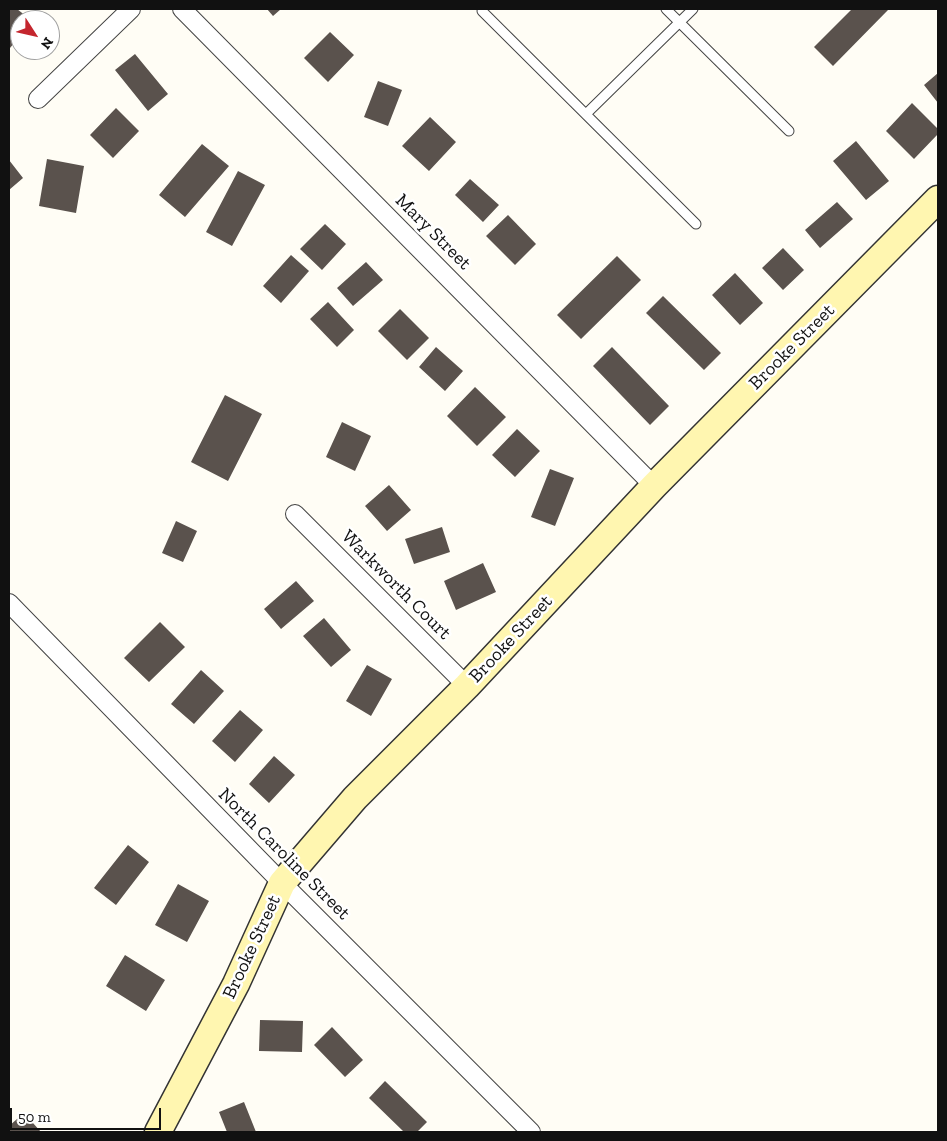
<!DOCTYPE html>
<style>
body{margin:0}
#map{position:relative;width:947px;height:1141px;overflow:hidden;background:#fffdf5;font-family:"Zilla Slab",serif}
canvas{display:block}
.frame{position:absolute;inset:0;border:10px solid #111;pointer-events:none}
.north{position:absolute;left:10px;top:10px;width:50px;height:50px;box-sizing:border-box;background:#fff;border:1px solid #a0a0a0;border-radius:50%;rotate:125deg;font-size:14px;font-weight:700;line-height:20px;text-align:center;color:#111}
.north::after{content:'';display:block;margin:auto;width:18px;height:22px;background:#c4262e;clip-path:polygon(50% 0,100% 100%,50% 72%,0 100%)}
.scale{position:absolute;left:10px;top:1108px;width:151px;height:22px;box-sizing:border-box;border:2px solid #111;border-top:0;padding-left:6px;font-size:15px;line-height:18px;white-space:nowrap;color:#111;-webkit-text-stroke:4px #fff;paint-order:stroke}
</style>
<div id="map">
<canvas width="947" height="1141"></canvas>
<div class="frame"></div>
<div class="north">N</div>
<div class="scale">50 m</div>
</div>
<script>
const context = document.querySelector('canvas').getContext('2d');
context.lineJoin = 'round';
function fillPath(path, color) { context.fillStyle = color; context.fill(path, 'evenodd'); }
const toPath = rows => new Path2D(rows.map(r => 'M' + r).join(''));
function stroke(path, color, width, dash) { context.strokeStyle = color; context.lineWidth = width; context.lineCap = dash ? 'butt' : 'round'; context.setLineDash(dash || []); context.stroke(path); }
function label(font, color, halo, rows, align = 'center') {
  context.font = font + ' "Zilla Slab",serif'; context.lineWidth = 5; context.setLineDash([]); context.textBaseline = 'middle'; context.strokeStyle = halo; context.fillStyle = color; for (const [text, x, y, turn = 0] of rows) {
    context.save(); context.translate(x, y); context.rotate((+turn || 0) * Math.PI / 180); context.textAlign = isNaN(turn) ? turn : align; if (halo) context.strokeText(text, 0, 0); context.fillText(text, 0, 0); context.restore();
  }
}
fillPath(toPath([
 [9,9,17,9,31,20,20,20,20,36,10,48,9,46],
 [267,9,281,9,273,16],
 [852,9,887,9,888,10,833,66,814,47],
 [330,32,354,55,328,82,304,58],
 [135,54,168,94,148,111,115,70],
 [938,73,938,103,924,85],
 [378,81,402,90,388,126,364,117],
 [912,103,938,129,938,134,914,159,886,131],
 [116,108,139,131,113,158,90,135],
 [430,117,456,142,429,171,402,146],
 [856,141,889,181,866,200,833,161],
 [202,144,229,166,185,217,159,195],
 [47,159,84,166,76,213,39,206],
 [9,160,23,178,9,190],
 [238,171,265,185,232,246,206,232],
 [470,179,499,205,483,222,455,195],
 [837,202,853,219,820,248,805,230],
 [508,215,536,244,515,265,486,236],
 [325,224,346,244,322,270,300,249],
 [783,248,804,270,783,290,762,268],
 [291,255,309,271,281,303,263,286],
 [617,256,641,280,581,339,557,315],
 [366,262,383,280,353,306,337,288],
 [735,273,763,303,740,325,712,295],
 [663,296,721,353,704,370,646,313],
 [328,302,354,330,337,347,310,319],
 [400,309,429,338,407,360,378,331],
 [436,347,463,371,445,391,419,367],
 [612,347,669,406,650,425,593,366],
 [475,387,506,417,477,446,447,416],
 [225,395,262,414,228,481,191,462],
 [342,422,371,436,355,471,326,457],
 [517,429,540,451,515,477,492,455],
 [550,469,574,478,555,526,531,517],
 [389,485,411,510,387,531,365,506],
 [176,521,197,531,183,562,162,553],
 [442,527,450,552,414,564,405,539],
 [483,563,496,592,456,610,444,581],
 [296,581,314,601,281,629,264,609],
 [324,618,351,650,331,667,303,636],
 [160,622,185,647,149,682,124,658],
 [367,665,392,679,371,716,346,701],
 [201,670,224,691,194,724,171,704],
 [240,710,263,730,235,762,212,741],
 [274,756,295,775,269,803,249,784],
 [128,845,149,862,116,905,94,888],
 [178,884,209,901,187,942,155,925],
 [125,955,165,980,146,1011,106,986],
 [260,1020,303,1021,302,1052,259,1051],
 [332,1027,363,1060,345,1077,314,1045],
 [385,1081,427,1122,417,1132,404,1132,369,1098],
 [244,1102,256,1132,227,1132,219,1112],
 [24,1113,41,1132,9,1132,9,1126]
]), '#5a524d');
const lane = toPath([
 [666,9,789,131],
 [482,11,696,224],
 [586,114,693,9]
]);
const street = toPath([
 [182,9,654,486],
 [38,99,131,9],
 [295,514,467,686],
 [9,603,282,883,531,1132]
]);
const secondary = toPath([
 [158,1132,236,984,282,883,355,798,467,686,654,486,938,199]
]);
stroke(lane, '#444', 11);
stroke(street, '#444', 20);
stroke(secondary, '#333', 29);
stroke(lane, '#fff', 9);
stroke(street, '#fff', 18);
stroke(secondary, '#fff6b0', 26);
label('19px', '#111', '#fff', [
 ["Mary Street",433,232,45],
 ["Brooke Street",792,347,-45],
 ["Warkworth Court",396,585,45],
 ["Brooke Street",511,639,-47],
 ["North Caroline Street",284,854,45],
 ["Brooke Street",252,947,-65]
]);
</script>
